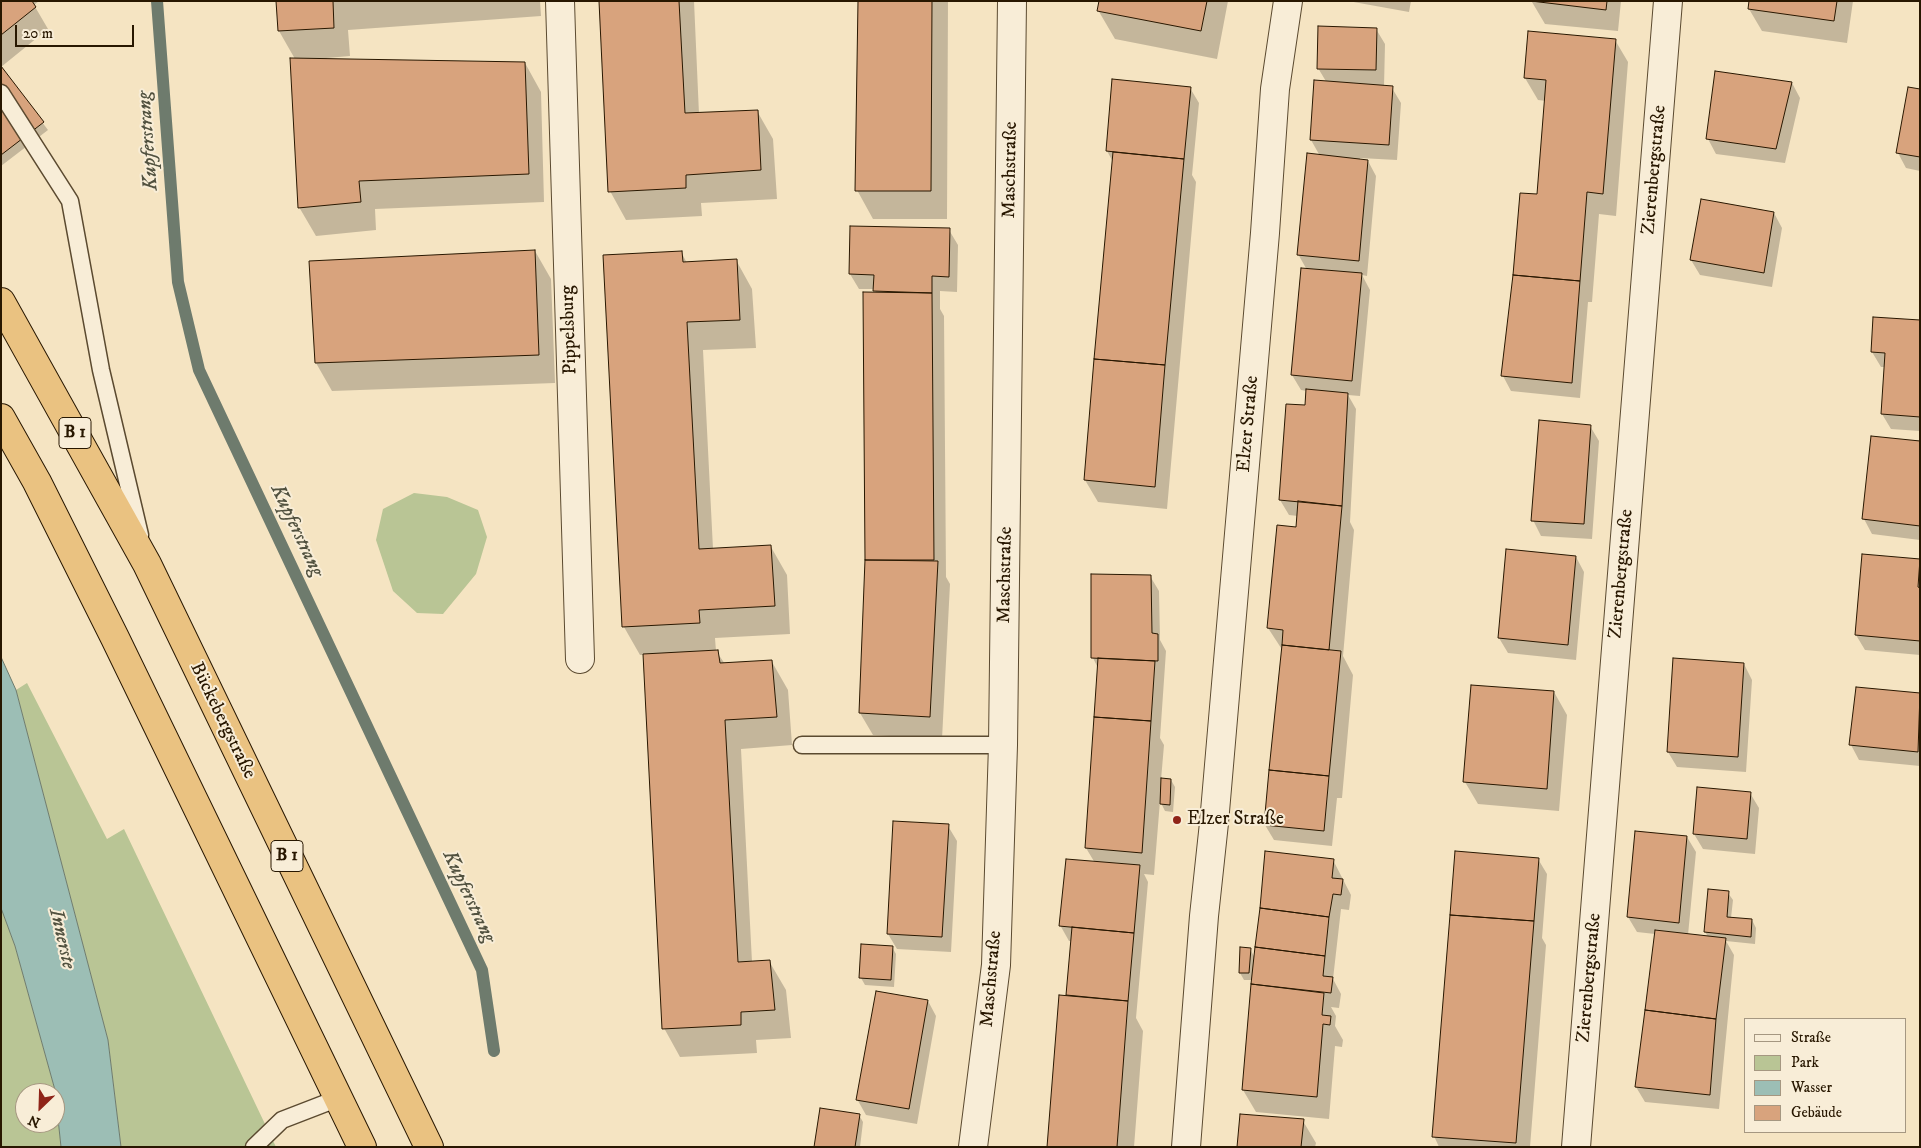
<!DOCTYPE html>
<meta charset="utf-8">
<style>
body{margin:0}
#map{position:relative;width:1921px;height:1148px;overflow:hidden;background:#f5e4c2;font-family:"IM FELL DW Pica",serif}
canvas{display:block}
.frame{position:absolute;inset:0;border:2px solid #281700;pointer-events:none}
.legend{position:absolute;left:1744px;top:1018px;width:162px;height:115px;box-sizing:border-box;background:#f8edd7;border:1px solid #a59781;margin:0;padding:6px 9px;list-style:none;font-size:15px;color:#281700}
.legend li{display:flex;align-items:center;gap:10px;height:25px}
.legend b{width:25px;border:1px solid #a59781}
.north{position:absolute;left:15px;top:1083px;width:50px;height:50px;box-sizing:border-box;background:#f8edd7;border:1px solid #a59781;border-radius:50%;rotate:204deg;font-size:14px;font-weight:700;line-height:20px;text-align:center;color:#281700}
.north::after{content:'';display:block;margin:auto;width:18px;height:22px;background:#8f2418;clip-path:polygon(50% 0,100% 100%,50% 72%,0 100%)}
.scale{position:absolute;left:15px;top:25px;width:119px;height:22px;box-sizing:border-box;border:2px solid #281700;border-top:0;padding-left:6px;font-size:15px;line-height:18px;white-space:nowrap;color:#281700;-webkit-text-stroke:4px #f8edd7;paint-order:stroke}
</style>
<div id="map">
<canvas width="1921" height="1148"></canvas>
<div class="frame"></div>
<ul class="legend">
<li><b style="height:6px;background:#f8edd7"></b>Straße</li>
<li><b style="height:14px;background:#b9c595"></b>Park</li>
<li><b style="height:14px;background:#9cbeb5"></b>Wasser</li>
<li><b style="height:14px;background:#d8a37d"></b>Gebäude</li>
</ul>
<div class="north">N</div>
<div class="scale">20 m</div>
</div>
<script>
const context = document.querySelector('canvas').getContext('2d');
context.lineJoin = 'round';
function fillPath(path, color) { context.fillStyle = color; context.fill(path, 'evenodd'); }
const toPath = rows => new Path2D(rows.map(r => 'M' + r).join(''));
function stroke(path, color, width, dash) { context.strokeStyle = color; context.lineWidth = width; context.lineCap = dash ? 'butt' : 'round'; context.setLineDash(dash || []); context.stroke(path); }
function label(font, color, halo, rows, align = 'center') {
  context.font = font + ' "IM FELL DW Pica",serif'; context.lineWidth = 4; context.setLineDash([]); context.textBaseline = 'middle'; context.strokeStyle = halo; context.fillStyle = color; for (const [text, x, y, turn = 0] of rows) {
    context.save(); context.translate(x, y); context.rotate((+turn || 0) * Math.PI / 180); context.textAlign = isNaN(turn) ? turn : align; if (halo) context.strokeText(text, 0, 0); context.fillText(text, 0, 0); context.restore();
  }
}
fillPath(toPath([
 [414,493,447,497,478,510,487,537,476,574,443,614,417,613,393,591,376,540,383,509],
 [27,683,107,839,124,829,276,1147,121,1147,108,1040,16,690],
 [1,908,15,946,55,1090,61,1147,1,1147],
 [25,1093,55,1093,55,1123,25,1123]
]), '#b9c595');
const water = toPath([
 [1,657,16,690,108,1040,121,1147,61,1147,55,1090,15,946,1,908,1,657]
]);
fillPath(water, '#9cbeb5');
stroke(water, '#6e7b6d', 1);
fillPath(toPath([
 [1,1,39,1,34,5,48,29,1,67],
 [277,1,540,1,541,16,348,30,350,56,327,58,327,60,525,63,541,92,544,202,375,209,376,230,316,236,299,207,295,59,279,31],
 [600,1,694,1,699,114,757,111,773,139,777,199,701,203,702,216,626,220,610,191],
 [859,1,948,1,947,219,873,219,857,190],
 [1100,1,1228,1,1217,59,1115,39,1098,10],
 [1348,1,1411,1,1409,12],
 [1621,1,1618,31,1545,24,1532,2],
 [1750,1,1853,1,1847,43,1762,31,1749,9],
 [1376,29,1385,44,1384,87,1392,88,1401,103,1397,160,1360,158,1360,160,1368,161,1376,176,1367,276,1362,275,1370,290,1360,396,1348,395,1356,409,1350,522,1354,530,1343,656,1353,675,1342,798,1337,798,1332,846,1274,840,1265,825,1283,651,1268,628,1297,528,1298,516,1289,515,1280,500,1306,407,1307,391,1301,390,1292,375,1307,270,1298,254,1320,156,1311,140,1327,83,1318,68],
 [1615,40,1628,62,1616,216,1599,214,1592,302,1588,302,1580,398,1511,391,1503,376,1538,195,1546,101,1538,100,1525,78],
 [1,68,48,130,1,166],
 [1792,83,1800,98,1785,163,1716,154,1708,139],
 [1190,88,1199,103,1192,175,1196,182,1167,509,1098,502,1085,480,1113,162,1107,151],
 [1920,91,1920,171,1906,168,1898,153],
 [1774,213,1782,228,1772,287,1700,275,1691,260],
 [949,230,958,245,957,292,940,291,940,309,944,316,946,577,950,584,942,739,873,735,860,713,866,560,865,293,876,293,875,289,859,289,850,274],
 [535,251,551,279,555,383,332,391,316,363],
 [681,252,687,263,736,260,752,289,756,348,703,350,713,549,771,547,787,575,790,634,715,638,716,651,725,664,772,662,788,690,792,745,741,749,752,962,769,961,786,990,791,1038,756,1040,757,1053,680,1057,664,1028,644,655,640,655,624,627],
 [1920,322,1920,431,1891,429,1882,414,1885,367,1881,367,1872,352],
 [1590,426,1599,441,1592,539,1541,536,1533,520],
 [1920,443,1920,540,1872,534,1864,519],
 [1576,557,1584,572,1576,660,1508,653,1499,638],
 [1920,561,1920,655,1865,650,1856,635],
 [1150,576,1159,591,1160,640,1166,651,1160,738,1164,745,1161,780,1171,780,1175,787,1173,812,1165,811,1160,801,1154,875,1144,874,1148,882,1136,1018,1143,1031,1134,1147,1048,1147,1068,997,1072,941,1069,941,1060,925,1095,863,1086,848,1098,668,1093,658],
 [1744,664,1752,680,1746,772,1677,767,1668,752],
 [1472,686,1554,692,1567,715,1559,811,1478,804,1465,782],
 [1920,695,1920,766,1859,760,1851,745],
 [1698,789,1750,793,1759,808,1755,854,1703,849,1694,834],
 [894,823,948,826,957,841,951,952,897,949,888,934],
 [1636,832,1687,837,1696,852,1688,935,1709,938,1705,932,1728,893,1733,900,1731,918,1752,920,1756,928,1755,944,1726,941,1734,955,1719,1109,1645,1102,1636,1087,1655,934,1637,932,1628,917],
 [1538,859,1547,874,1542,938,1546,945,1530,1147,1439,1147,1434,1136],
 [1333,860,1351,895,1349,910,1341,909,1333,979,1341,994,1339,1008,1331,1007,1336,1016,1335,1026,1343,1040,1342,1047,1335,1046,1329,1119,1256,1112,1243,1090,1253,980,1244,980,1240,973,1250,949,1255,958],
 [892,947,896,954,894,987,865,985,861,978],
 [928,1001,936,1016,917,1124,866,1115,857,1099],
 [859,1115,863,1122,860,1147,815,1147],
 [1303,1121,1316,1143,1315,1147,1238,1147]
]), '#0003');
stroke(toPath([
 [157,1,178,282,199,370,482,970,494,1051]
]), '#6e7b6d', 12);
const building = toPath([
 [1,1,32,1,36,7,1,35,1,1],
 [276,1,335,1,333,1,334,28,278,31,276,1],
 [599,1,679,1,685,113,758,110,761,170,686,175,686,188,608,192,599,1],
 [858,1,932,1,931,191,855,191,858,1],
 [1099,1,1207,1,1201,31,1097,11,1099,1],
 [1531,1,1607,1,1606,10,1531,1],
 [1749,1,1837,1,1834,21,1748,9,1749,1],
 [1318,26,1377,28,1376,70,1317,69,1318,26],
 [1528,31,1616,39,1603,194,1587,192,1580,281,1513,275,1520,193,1537,194,1546,80,1524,78,1528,31],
 [290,58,525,62,529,174,359,181,361,202,298,208,290,58],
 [1,66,44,122,1,155,1,66],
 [1715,71,1792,82,1776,149,1706,139,1715,71],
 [1112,79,1191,87,1184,159,1106,151,1112,79],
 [1314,80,1393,86,1389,145,1310,140,1314,80],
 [1908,87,1920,89,1920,157,1896,153,1908,87],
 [1113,152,1184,159,1165,365,1094,359,1113,152],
 [1307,153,1368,160,1359,261,1297,255,1307,153],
 [1701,199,1774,212,1764,273,1690,260,1701,199],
 [850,226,950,228,949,277,932,276,932,293,873,291,874,275,849,274,850,226],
 [535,250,539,355,315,363,309,261,535,250],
 [682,251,683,262,737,259,740,320,687,322,699,549,771,545,775,606,699,610,700,623,622,627,603,255,682,251],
 [1301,268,1362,273,1352,381,1291,375,1301,268],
 [1513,275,1580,281,1572,383,1501,376,1513,275],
 [863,292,932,293,934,560,865,560,863,292],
 [1873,317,1920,320,1920,417,1881,414,1885,353,1871,352,1873,317],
 [1094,359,1165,365,1155,487,1084,480,1094,359],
 [1306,389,1348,393,1342,506,1279,500,1286,404,1305,405,1306,389],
 [1539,420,1591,425,1584,524,1531,521,1539,420],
 [1871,436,1920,441,1920,526,1862,519,1871,436],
 [1298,501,1342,506,1329,650,1282,645,1283,630,1267,628,1277,525,1296,527,1298,501],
 [1506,549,1576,556,1568,645,1498,638,1506,549],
 [1862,554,1920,559,1918,587,1920,588,1920,641,1855,635,1862,554],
 [865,560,938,561,930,717,859,713,865,560],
 [1091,574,1151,575,1152,633,1158,634,1158,661,1091,658,1091,574],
 [1282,645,1341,651,1329,776,1269,770,1282,645],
 [718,650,720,663,772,660,777,717,725,720,738,962,770,960,775,1010,741,1012,741,1025,662,1029,643,654,718,650],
 [1098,658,1155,661,1151,721,1094,717,1098,658],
 [1673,658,1744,663,1738,757,1667,752,1673,658],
 [1471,685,1554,691,1547,789,1463,782,1471,685],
 [1856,687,1920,693,1918,752,1849,745,1856,687],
 [1094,717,1151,721,1142,853,1085,848,1094,717],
 [1269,770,1329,776,1324,831,1264,825,1269,770],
 [1161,778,1171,779,1170,805,1160,804,1161,778],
 [1697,787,1751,792,1747,839,1693,834,1697,787],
 [893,821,949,824,942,937,887,934,893,821],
 [1635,831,1687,836,1679,923,1627,917,1635,831],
 [1265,851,1334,859,1332,878,1343,879,1341,895,1333,894,1329,917,1260,908,1265,851],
 [1455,851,1539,858,1534,921,1450,915,1455,851],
 [1066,859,1140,865,1134,933,1059,926,1066,859],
 [1708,889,1729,891,1727,917,1752,919,1751,937,1704,932,1708,889],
 [1260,908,1329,917,1325,956,1255,947,1260,908],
 [1450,915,1534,921,1516,1143,1432,1137,1450,915],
 [1072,927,1134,933,1128,1001,1066,995,1072,927],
 [1655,930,1726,938,1716,1019,1645,1010,1655,930],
 [861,944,893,946,891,980,859,978,861,944],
 [1240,947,1251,948,1249,973,1239,973,1240,947],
 [1255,947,1325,956,1323,976,1333,977,1331,993,1251,984,1255,947],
 [1251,984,1324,993,1322,1015,1331,1016,1330,1025,1323,1024,1317,1097,1242,1090,1251,984],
 [876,991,928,1000,909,1109,856,1100,876,991],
 [1059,995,1128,1001,1117,1147,1047,1147,1059,995],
 [1645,1010,1716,1019,1710,1095,1635,1087,1645,1010],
 [820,1108,860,1114,855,1147,814,1147,820,1108],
 [1240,1114,1304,1119,1301,1147,1237,1147,1240,1114]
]);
fillPath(building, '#d8a37d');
stroke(building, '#281700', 1);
const service = toPath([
 [1,93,70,201,101,370,140,535],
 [802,745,1003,745],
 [254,1147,282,1120,339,1098]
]);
const minor = toPath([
 [560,1,580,659],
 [973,1147,996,965,1003,745,1012,1],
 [1186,1147,1204,916,1214,823,1265,233,1275,89,1288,1],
 [1576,1147,1668,1]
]);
const trunk = toPath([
 [1,302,147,564,429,1147],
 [1,418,37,482,115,638,362,1147]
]);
stroke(service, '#5b4a30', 19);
stroke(minor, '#5b4a30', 30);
stroke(trunk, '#281700', 30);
stroke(service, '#f8edd7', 16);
stroke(minor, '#f8edd7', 28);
stroke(trunk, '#eac281', 28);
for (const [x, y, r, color] of [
 [1177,820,5,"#8f2418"]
]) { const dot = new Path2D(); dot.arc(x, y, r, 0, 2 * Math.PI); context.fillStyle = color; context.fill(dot); stroke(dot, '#f8edd7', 2); }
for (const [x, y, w] of [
 [75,433,32],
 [287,856,32]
]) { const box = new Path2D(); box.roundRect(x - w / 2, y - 15.5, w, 31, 4); context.fillStyle = '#f8edd7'; context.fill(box); stroke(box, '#281700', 1); }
label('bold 18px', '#281700', null, [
 ["B 1",75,433],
 ["B 1",287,856]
]);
label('19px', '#281700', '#f8edd7', [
 ["Maschstraße",1011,170,-89],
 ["Zierenbergstraße",1655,170,-85],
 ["Pippelsburg",570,330,-92],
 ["Elzer Straße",1249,424,-85],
 ["Zierenbergstraße",1622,574,-85],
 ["Maschstraße",1006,575,-89],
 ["Bückebergstraße",222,721,64],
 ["Zierenbergstraße",1590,978,-85],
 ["Maschstraße",992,979,-85]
]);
label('19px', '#281700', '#f8edd7', [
 ["Elzer Straße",1187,820]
], 'left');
label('italic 20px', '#51513f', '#f8edd7', [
 ["Kupferstrang",149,141,-94],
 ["Kupferstrang",296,531,65],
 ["Kupferstrang",468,897,65],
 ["Innerste",61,939,77]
]);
</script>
